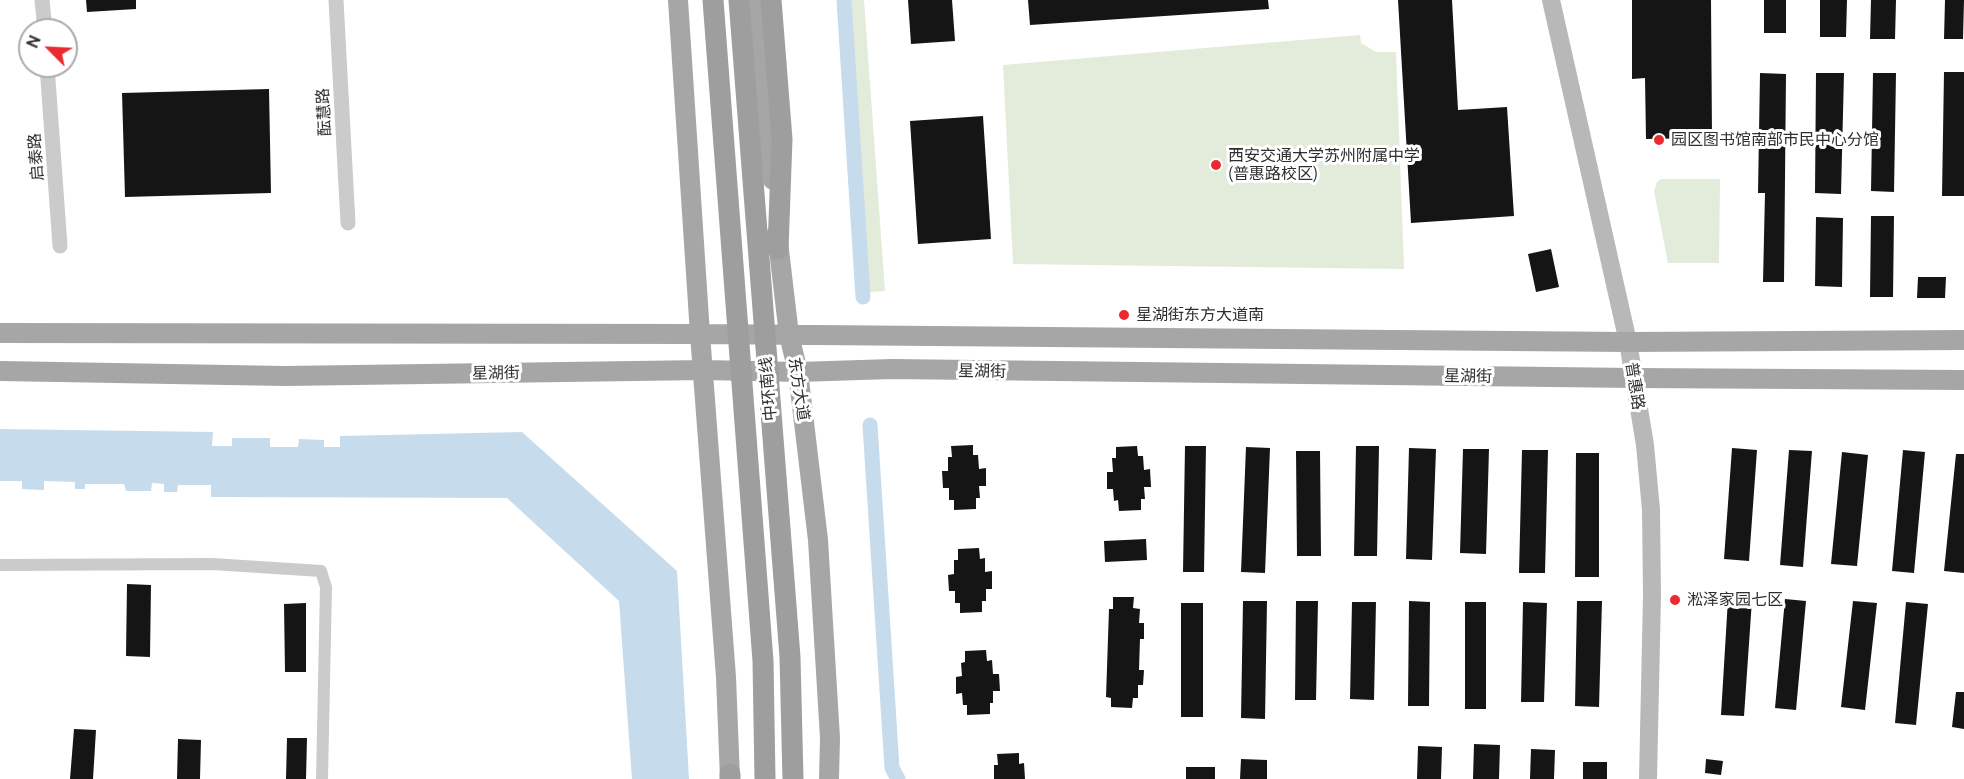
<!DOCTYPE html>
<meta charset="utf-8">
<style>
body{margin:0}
#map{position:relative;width:1964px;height:779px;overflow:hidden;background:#fff;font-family:Ubuntu,sans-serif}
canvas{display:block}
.north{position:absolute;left:18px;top:18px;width:60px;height:60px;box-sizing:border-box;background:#fff;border:2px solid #ababab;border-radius:50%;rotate:294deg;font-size:16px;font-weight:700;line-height:24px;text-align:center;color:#2e2e2e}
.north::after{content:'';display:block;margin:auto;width:21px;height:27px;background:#eb2930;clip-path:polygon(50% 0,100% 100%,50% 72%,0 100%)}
</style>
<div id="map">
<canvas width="1964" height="779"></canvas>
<div class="north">N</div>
</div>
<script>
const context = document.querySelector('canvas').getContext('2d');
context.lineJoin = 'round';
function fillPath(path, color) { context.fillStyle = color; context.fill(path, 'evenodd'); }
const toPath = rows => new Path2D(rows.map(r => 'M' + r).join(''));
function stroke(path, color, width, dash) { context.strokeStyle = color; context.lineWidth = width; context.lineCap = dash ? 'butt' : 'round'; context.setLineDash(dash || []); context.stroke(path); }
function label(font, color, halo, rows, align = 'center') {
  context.font = font + ' Ubuntu,"Noto Sans SC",sans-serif'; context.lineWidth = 6; context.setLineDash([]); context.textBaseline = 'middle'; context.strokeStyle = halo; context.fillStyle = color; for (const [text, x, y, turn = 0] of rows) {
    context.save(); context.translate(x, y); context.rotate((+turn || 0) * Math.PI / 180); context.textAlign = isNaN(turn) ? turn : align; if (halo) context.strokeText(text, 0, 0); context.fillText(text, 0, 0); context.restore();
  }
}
fillPath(toPath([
 [850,0,864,0,885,291,869,292],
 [1360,35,1361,43,1376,52,1396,52,1404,269,1013,264,1003,65],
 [1661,179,1720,179,1719,263,1668,263,1654,191,1657,182]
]), '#e3ecda');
fillPath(toPath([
 [0,429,213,432,212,446,232,446,232,438,270,438,270,447,298,447,299,439,324,440,324,447,340,447,340,436,522,432,677,571,689,779,632,779,619,601,507,498,211,497,211,485,178,485,177,492,164,492,164,484,152,483,151,491,126,491,124,484,85,484,85,489,75,489,75,482,44,481,44,490,22,489,22,481,0,481]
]), '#c6dcec');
stroke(toPath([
 [844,0,863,297],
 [870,425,892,768,898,779]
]), '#c6dcec', 15);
fillPath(toPath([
 [86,0,136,0,136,9,87,12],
 [908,0,952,0,955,41,911,44],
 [1028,0,1268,0,1269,9,1030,25],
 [1398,0,1452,0,1458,110,1507,107,1514,216,1411,223],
 [1632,0,1711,0,1712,138,1646,139,1645,78,1632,79],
 [1764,0,1786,0,1786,33,1764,33],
 [1820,0,1847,0,1846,37,1820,37],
 [1871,0,1896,0,1895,39,1870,39],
 [1945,0,1964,0,1963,39,1944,39],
 [1944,72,1964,72,1964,196,1942,196],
 [1760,73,1786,74,1784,282,1763,282,1765,193,1758,193],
 [1816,73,1844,73,1841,194,1815,193],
 [1873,73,1896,73,1894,192,1871,191],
 [269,89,271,193,125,197,122,93],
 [983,116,991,239,918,244,910,121],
 [1871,216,1894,216,1893,297,1870,297],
 [1816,217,1843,218,1842,287,1815,286],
 [1551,249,1559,287,1536,292,1528,254],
 [1918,277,1946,277,1945,298,1917,298],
 [973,445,973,455,978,455,979,469,986,468,986,486,979,486,980,498,976,498,976,509,954,510,954,500,949,500,949,488,943,488,942,471,948,471,948,457,952,457,951,446],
 [1137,446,1138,456,1143,456,1144,470,1150,469,1151,487,1144,487,1145,499,1141,499,1141,510,1119,511,1118,500,1114,501,1113,489,1107,489,1107,472,1113,472,1112,458,1116,458,1116,447],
 [1185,446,1206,446,1204,572,1183,572],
 [1356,446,1379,446,1377,556,1354,556],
 [1246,447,1270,448,1265,573,1241,572],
 [1409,448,1436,449,1432,560,1406,559],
 [1732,448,1757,450,1749,561,1724,559],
 [1463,449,1489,449,1486,554,1460,553],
 [1522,450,1548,450,1545,573,1519,573],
 [1789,450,1812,451,1803,567,1780,565],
 [1903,450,1925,452,1914,573,1892,571],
 [1296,451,1320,451,1321,556,1297,556],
 [1842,452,1868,455,1857,566,1831,564],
 [1576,453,1599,453,1599,577,1575,577],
 [1956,454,1964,454,1964,573,1944,571],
 [1146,539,1147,560,1105,562,1104,541],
 [979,548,980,559,985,558,985,572,992,571,992,589,986,589,986,601,982,601,982,612,960,613,960,603,955,603,955,591,949,591,948,575,954,574,954,560,958,560,958,549],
 [127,584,151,585,150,657,126,656],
 [1113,597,1134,597,1133,608,1140,609,1139,623,1144,623,1144,639,1140,639,1139,670,1144,670,1143,685,1138,685,1138,698,1133,698,1132,708,1111,707,1111,698,1106,697,1109,609,1113,609],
 [1728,599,1752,600,1744,716,1721,715],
 [1785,599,1806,601,1796,710,1775,708],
 [1243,601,1267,601,1265,719,1241,718],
 [1296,601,1318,601,1316,700,1295,700],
 [1409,601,1430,602,1429,706,1408,706],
 [1577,601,1602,601,1599,707,1575,706],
 [1853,601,1877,603,1865,710,1841,707],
 [1352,602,1376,602,1374,700,1350,699],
 [1465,602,1486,602,1486,709,1465,709],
 [1523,602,1547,603,1544,702,1521,702],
 [1906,602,1928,604,1916,725,1895,723],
 [306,603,306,672,285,672,284,604],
 [1181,603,1203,603,1203,717,1181,717],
 [986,650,987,661,992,660,993,674,999,674,1000,691,993,691,993,703,990,703,990,714,967,715,967,705,963,705,962,693,956,694,956,677,962,676,961,663,965,662,965,651],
 [1956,692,1964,692,1964,729,1952,727],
 [74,729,96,730,93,779,70,779],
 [287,738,307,738,306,779,286,779],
 [178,739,201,740,200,779,177,779],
 [1474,744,1500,745,1499,779,1473,779],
 [1418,746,1442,747,1441,779,1417,779],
 [1531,749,1555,750,1554,779,1530,779],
 [1019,753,1019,764,1024,763,1025,779,994,779,994,765,998,765,997,754],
 [1241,759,1267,760,1267,779,1240,779],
 [1706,759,1723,761,1721,775,1705,773],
 [1583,762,1607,762,1607,779,1583,779],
 [1186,767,1215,767,1215,779,1186,779]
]), '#151515');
stroke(toPath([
 [0,565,212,564,321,571,326,587,322,779]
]), '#cbcbcb', 12);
stroke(toPath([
 [42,0,45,30],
 [336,0,348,223],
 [47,66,60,246]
]), '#cbcbcb', 15);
stroke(toPath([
 [1551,0,1628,342,1645,445,1651,510,1652,595,1648,779]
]), '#b8b8b8', 18);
stroke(toPath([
 [678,0,700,334,726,677,730,779],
 [759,0,773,180],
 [777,233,789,335,798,372,818,540,830,738,829,779],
 [0,333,700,334,1628,342,1964,340],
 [0,371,285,376,704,370,798,372,892,369,1634,378,1964,380]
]), '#a6a6a6', 20);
stroke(toPath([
 [771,0,782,139,778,249],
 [730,774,730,779]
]), '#9e9e9e', 21);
stroke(toPath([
 [713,0,763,661,765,779],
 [739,0,790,657,793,779]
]), '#9e9e9e', 21);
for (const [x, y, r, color] of [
 [1659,140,6,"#eb2930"],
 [1216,165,6,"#eb2930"],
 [1124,315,6,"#eb2930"],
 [1675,600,6,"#eb2930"]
]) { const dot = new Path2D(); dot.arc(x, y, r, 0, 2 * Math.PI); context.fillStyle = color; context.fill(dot); stroke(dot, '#fff', 2); }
label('16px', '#2e2e2e', '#fff', [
 ["酝慧路",324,112,-93],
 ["启泰路",36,157,-94],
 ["星湖街",982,371,1],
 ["星湖街",496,373,-1],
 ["星湖街",1468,376,1],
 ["普惠路",1635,386,81],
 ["中环南线",768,389,-95],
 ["东方大道",799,389,81]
]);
label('16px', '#2e2e2e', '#fff', [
 ["园区图书馆南部市民中心分馆",1671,140],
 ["西安交通大学苏州附属中学",1228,156],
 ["(普惠路校区)",1228,174],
 ["星湖街东方大道南",1136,315],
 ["淞泽家园七区",1687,600]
], 'left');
</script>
